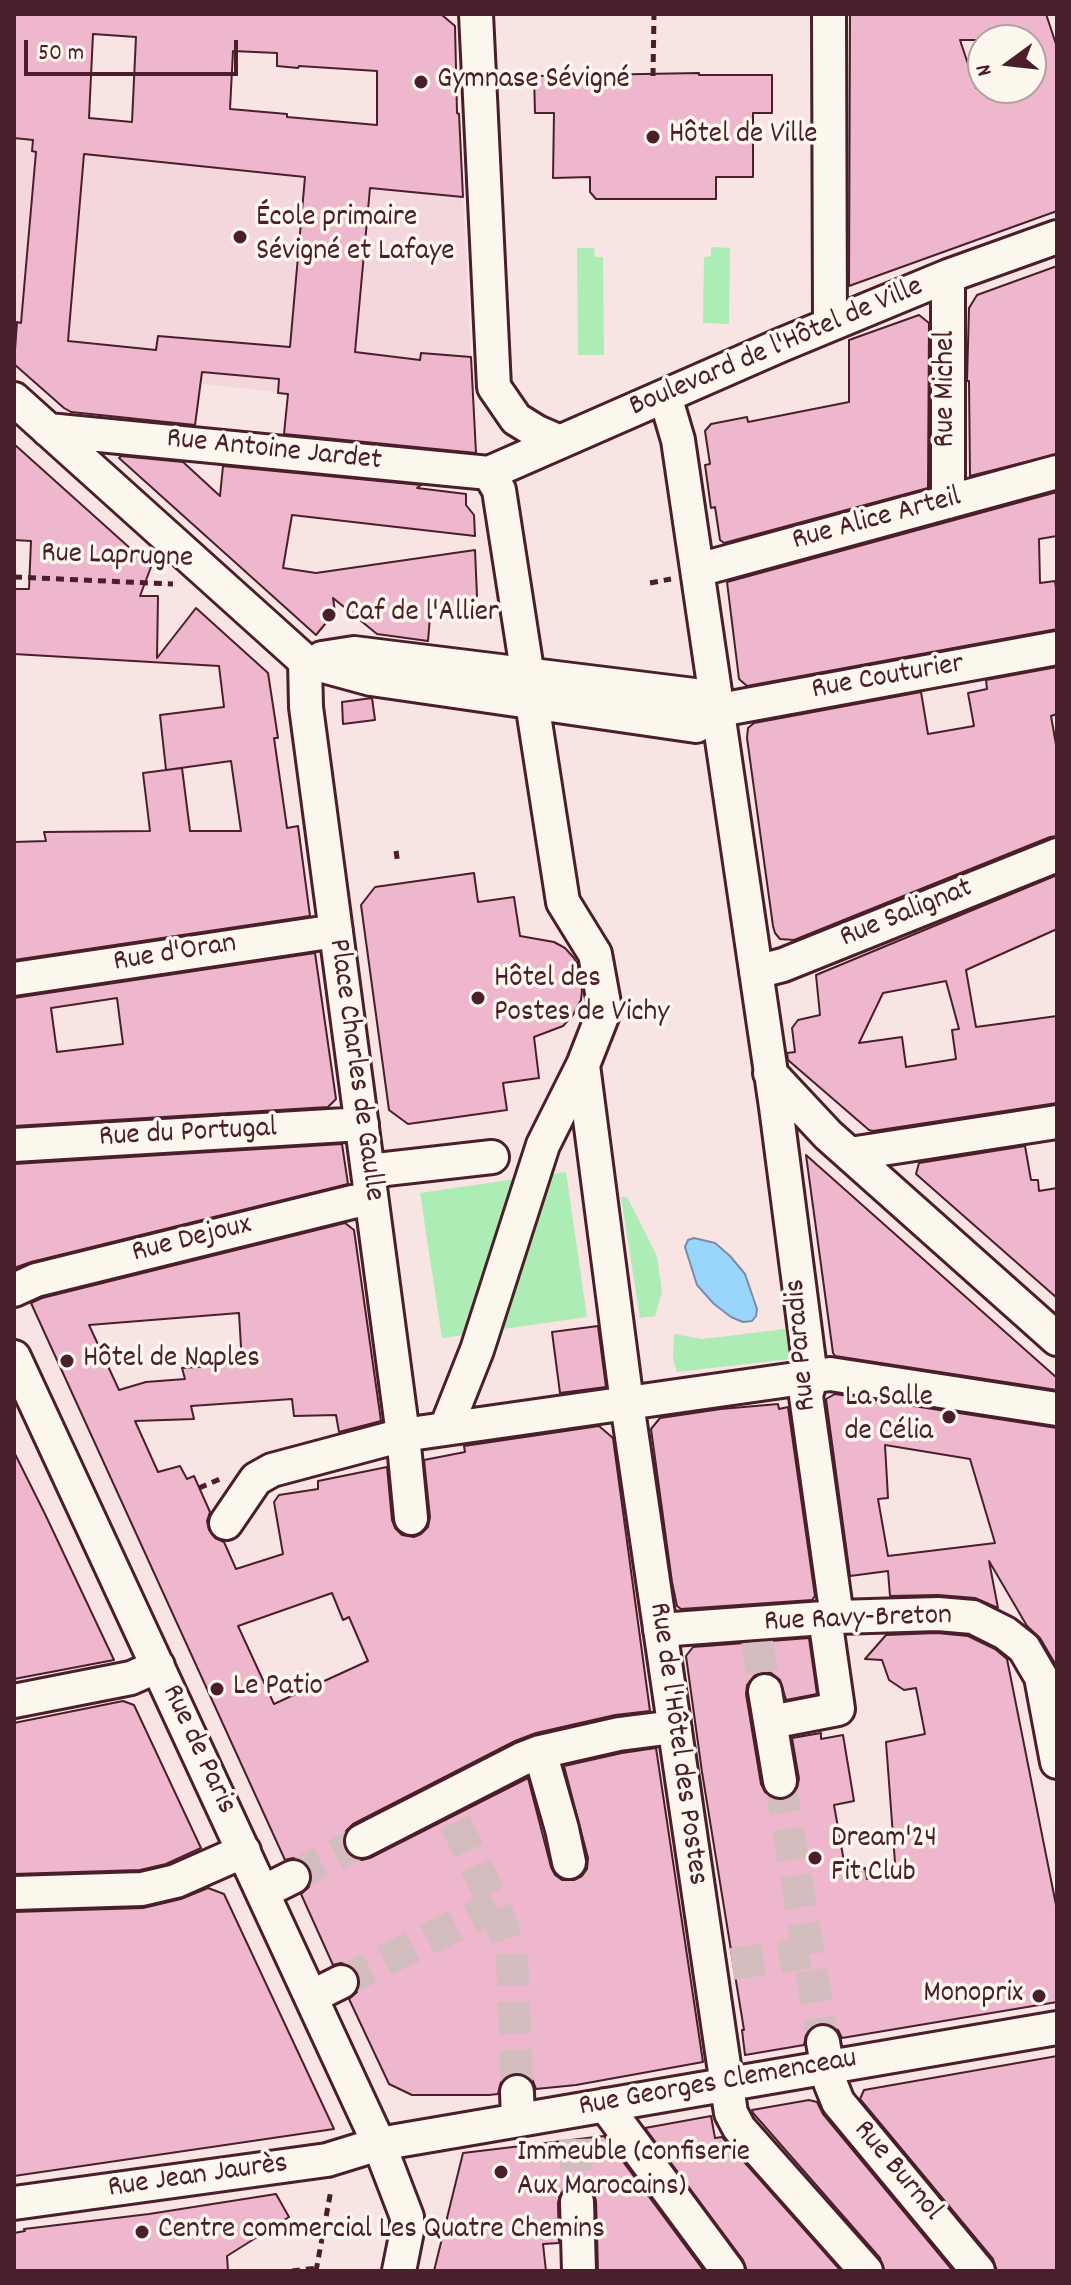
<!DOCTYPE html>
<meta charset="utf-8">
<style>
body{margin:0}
#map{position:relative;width:1071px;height:2285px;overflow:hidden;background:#f7e4e3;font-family:Dekko,sans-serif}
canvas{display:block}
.frame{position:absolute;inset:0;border:16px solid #4a1f2b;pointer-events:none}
.north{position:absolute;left:967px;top:24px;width:80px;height:80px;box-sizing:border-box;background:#fbf7ec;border:2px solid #b4a19f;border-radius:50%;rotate:255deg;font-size:22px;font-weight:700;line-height:32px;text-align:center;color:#4a1f2b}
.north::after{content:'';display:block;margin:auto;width:28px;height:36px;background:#4a1f2b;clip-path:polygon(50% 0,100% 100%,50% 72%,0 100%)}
.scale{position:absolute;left:24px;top:40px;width:214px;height:36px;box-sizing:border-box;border:4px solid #4a1f2b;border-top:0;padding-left:10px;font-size:24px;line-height:28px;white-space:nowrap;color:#4a1f2b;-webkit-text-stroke:6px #fbf7ec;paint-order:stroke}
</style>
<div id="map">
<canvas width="1071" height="2285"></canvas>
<div class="frame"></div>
<div class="north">N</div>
<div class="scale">50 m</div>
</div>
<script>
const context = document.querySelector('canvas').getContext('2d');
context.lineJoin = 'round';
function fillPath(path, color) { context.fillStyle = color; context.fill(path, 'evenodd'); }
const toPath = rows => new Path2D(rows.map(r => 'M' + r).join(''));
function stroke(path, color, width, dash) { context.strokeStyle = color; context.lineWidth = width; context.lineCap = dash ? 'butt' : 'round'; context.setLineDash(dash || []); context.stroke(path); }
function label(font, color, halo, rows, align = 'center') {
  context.font = font + ' Dekko,sans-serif'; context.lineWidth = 7; context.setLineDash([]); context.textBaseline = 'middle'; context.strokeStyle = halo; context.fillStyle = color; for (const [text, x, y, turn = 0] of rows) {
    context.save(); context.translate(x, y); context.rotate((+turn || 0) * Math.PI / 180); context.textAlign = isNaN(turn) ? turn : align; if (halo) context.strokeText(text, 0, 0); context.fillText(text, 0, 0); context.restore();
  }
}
fillPath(toPath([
 [14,110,461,152,471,357,422,353,420,360,372,354,292,394,14,362]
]), '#f4d6dd');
fillPath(toPath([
 [711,247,730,248,729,324,703,323,704,257,711,256],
 [577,248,594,248,595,257,603,257,604,355,578,355],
 [566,1172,587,1317,488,1331,537,1176],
 [523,1178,479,1333,442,1338,420,1193],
 [621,1197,627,1197,657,1256,662,1292,655,1316,640,1318],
 [785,1329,790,1359,677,1372,673,1359,674,1334,703,1339]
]), '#adecb4');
const water = toPath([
 [694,1238,715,1243,730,1256,745,1274,757,1309,756,1316,752,1321,743,1322,731,1317,714,1304,697,1285,685,1247,688,1240,694,1238]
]);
fillPath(water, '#9ad5fb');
stroke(water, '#7a8ca8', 2);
const building = toPath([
 [14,14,426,14,442,15,455,26,457,113,459,114,463,197,370,188,355,352,420,360,421,353,471,357,476,453,284,434,288,394,278,393,279,379,202,372,195,425,71,412,64,408,14,364,17,322,21,323,36,152,32,151,33,140,14,138,14,14],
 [93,34,136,37,132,122,89,118,93,34],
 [233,51,277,53,277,66,298,68,299,66,377,71,377,125,287,117,287,114,230,109,233,51],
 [84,154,305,177,290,347,158,336,156,350,68,341,84,154],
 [850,14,1046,14,1057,47,1057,211,849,286,850,14],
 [960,40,1031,40,1031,88,976,88,960,40],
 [699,73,699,75,772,75,772,113,753,113,753,177,716,177,716,199,596,199,590,192,590,177,553,178,554,113,535,113,534,76,699,73],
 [1057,266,1057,454,970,476,969,381,967,381,969,308,977,295,1057,266],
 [919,315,929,323,928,488,724,543,720,540,715,507,711,508,705,465,710,464,705,431,711,424,747,417,748,422,849,402,849,340,919,315],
 [14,444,151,567,140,596,158,596,157,658,196,608,268,673,278,738,274,738,287,828,298,826,310,916,14,960,14,842,46,841,44,832,150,831,143,773,182,768,190,831,241,831,231,761,166,770,160,715,224,707,219,666,14,654,14,589,29,589,31,541,14,540,14,444],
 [121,456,183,462,220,496,223,466,421,485,417,488,466,494,466,505,474,515,475,536,292,515,283,568,316,573,475,550,477,596,469,607,439,610,431,605,428,641,377,634,333,598,335,612,316,635,119,458,121,456],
 [1057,492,1057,536,1039,539,1040,583,1055,581,1057,594,1057,629,747,686,739,679,727,582,1057,492],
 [1057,667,1057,714,1051,716,1057,750,1057,836,1050,837,794,940,780,939,775,933,773,926,747,738,748,728,754,723,921,692,928,734,974,726,968,693,987,689,986,680,1057,667],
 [372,698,375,720,343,724,342,702,372,698],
 [474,873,478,902,514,897,520,936,554,942,565,948,574,958,578,965,582,991,581,1000,573,1015,563,1026,534,1037,539,1078,503,1083,507,1110,408,1124,389,1110,361,905,375,887,474,873],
 [1057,875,1057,929,966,970,976,1027,1057,1016,1057,1103,873,1131,869,1130,788,1060,787,1053,795,1052,792,1028,798,1020,820,1015,816,975,1057,875],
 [946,981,959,1029,952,1030,956,1059,906,1067,902,1037,859,1043,883,993,946,981],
 [315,953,336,1099,328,1107,14,1126,14,998,315,953],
 [117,998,123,1044,57,1052,51,1008,117,998],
 [342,1144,348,1184,31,1262,14,1268,14,1164,342,1144],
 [1025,1146,1031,1180,1038,1180,1039,1191,1057,1188,1057,1298,916,1174,919,1163,1025,1146],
 [806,1155,1057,1378,1057,1390,835,1356,833,1353,806,1155],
 [345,1223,354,1230,381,1421,339,1432,336,1415,294,1416,292,1399,191,1406,194,1419,135,1421,158,1472,180,1466,187,1479,194,1476,210,1512,207,1521,209,1530,215,1538,224,1542,236,1569,283,1554,274,1502,279,1495,318,1489,318,1481,387,1467,392,1520,395,1528,402,1535,414,1537,421,1534,428,1527,430,1517,424,1460,465,1452,464,1446,599,1426,613,1438,650,1711,615,1715,536,1733,515,1741,353,1824,346,1831,343,1841,346,1850,352,1857,362,1860,370,1858,528,1778,551,1867,555,1875,562,1880,574,1880,582,1876,587,1869,588,1858,564,1766,622,1753,656,1748,703,2062,576,2085,536,2089,533,2081,527,2076,516,2073,508,2076,501,2082,498,2094,489,2095,412,2095,389,2084,349,1999,357,1992,360,1982,358,1974,351,1966,341,1963,333,1965,301,1894,309,1887,312,1877,310,1869,303,1861,293,1858,285,1860,31,1303,42,1298,345,1223],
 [239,1313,242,1364,182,1368,185,1379,146,1382,119,1390,89,1325,239,1313],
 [332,1593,343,1620,349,1617,368,1661,274,1704,238,1626,332,1593],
 [598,1326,606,1387,560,1393,552,1332,598,1326],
 [835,1394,1057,1428,1057,1667,1040,1638,1027,1626,989,1561,998,1608,975,1598,938,1595,890,1596,888,1571,850,1576,826,1399,835,1394],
 [885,1445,970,1459,995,1543,888,1556,878,1499,888,1498,885,1445],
 [778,1404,779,1409,788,1407,815,1596,812,1600,681,1609,677,1606,672,1582,651,1429,660,1418,721,1409,778,1404],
 [14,1452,45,1514,114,1660,14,1679,14,1452],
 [937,1633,968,1636,995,1649,1007,1659,1057,1910,1057,2002,842,2038,838,2030,830,2025,819,2024,811,2027,806,2035,804,2045,745,2055,742,2030,744,2030,702,1772,686,1656,693,1647,809,1638,817,1694,786,1700,780,1680,771,1673,761,1672,754,1676,747,1685,746,1694,761,1784,765,1792,773,1798,782,1800,791,1796,797,1788,799,1779,792,1738,821,1733,821,1739,843,1735,854,1801,834,1805,846,1873,865,1868,867,1879,896,1876,886,1742,925,1734,916,1688,904,1690,889,1680,882,1660,865,1659,886,1635,937,1633],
 [123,1701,134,1705,201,1848,166,1864,140,1870,14,1874,14,1723,123,1701],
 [208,1888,224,1894,334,2129,14,2176,14,1912,143,1908,181,1899,208,1888],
 [1057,2056,1057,2271,997,2271,993,2259,860,2099,864,2090,1057,2056],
 [809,2100,817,2102,823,2114,953,2271,884,2271,880,2258,753,2113,752,2110,809,2100],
 [711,2116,715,2138,722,2137,841,2271,747,2271,743,2260,645,2128,711,2116],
 [604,2136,704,2271,598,2271,596,2201,593,2191,587,2186,577,2183,568,2186,560,2194,558,2203,559,2243,543,2244,546,2271,434,2271,463,2153,604,2136],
 [276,2194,289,2217,227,2256,228,2271,14,2271,14,2233,25,2231,24,2229,149,2214,276,2194]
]);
fillPath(building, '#eeb7ce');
stroke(building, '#4a1f2b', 2);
stroke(toPath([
 [757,1641,765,1691],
 [780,1781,823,2042],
 [455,1822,495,1906,512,1954,517,2092],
 [293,1877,362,1841],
 [732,1964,809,1953],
 [341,1982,495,1906],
 [575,2139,577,2202]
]), '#d4bdbe', 32, [32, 16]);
const minor = toPath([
 [476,14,494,387,516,419,537,432,560,442],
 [829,14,830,324],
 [948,276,948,502],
 [665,396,678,440,776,1107,811,1377,806,1396,837,1617],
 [14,399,305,661,371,679,696,726,719,711,736,707,1057,648],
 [48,430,489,473,781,345,948,276,1057,237],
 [489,473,499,490,563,902,595,954,605,1009,583,1065,627,1403,731,2113,739,2128,866,2271],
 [698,570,1057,472],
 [322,658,354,653,694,695,719,711],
 [305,661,306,707,403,1435,411,1518],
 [756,972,783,965,1057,855],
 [14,979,336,931],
 [770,1073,828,1135,1057,1339],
 [14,1145,362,1124],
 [850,1154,1057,1122],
 [368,1171,492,1157],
 [14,1290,36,1280,352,1202,371,1199],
 [14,1357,379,2144,407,2217,407,2231,399,2271],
 [446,1428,477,1350,543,1145,583,1065],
 [226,1523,256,1479,272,1470,403,1435,789,1380,830,1374,1057,1409],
 [660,1630,837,1617,938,1614,973,1617,1005,1633,1024,1648,1041,1677,1057,1762],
 [765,1691,780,1781],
 [14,1701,131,1678,158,1666],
 [771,1722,838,1709,825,1618],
 [540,1752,562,1829,569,1862],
 [362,1841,522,1759,540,1752,619,1734,674,1727],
 [263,1892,293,1877],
 [14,1893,142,1889,176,1881,244,1851],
 [311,1997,341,1982],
 [823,2042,830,2082,838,2102,978,2271],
 [517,2092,518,2120],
 [605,2105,728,2271],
 [577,2202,579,2271],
 [14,2203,327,2160,379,2144,1057,2028]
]);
stroke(minor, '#4a1f2b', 38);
stroke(toPath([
 [653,76,654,14],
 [14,577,173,584],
 [650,583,671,579],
 [396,851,398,864],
 [199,1488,220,1479],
 [292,2271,317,2268],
 [316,2271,331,2190]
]), '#4a1f2b', 5, [8, 6]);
stroke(minor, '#fbf7ec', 32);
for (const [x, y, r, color] of [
 [421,82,8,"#4a1f2b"],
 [653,137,8,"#4a1f2b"],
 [240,237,8,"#4a1f2b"],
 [329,615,8,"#4a1f2b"],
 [478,998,8,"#4a1f2b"],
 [67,1361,8,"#4a1f2b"],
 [949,1417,8,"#4a1f2b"],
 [217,1689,8,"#4a1f2b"],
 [815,1858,8,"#4a1f2b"],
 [1039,1996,8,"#4a1f2b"],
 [501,2172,8,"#4a1f2b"],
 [142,2232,8,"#4a1f2b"]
]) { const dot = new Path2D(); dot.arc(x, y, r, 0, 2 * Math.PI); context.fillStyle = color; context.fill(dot); stroke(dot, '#fbf7ec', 3); }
label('30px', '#4a1f2b', '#fbf7ec', [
 ["Gymnase Sévigné",437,82],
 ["Hôtel de Ville",669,137],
 ["École primaire",256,220],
 ["Sévigné et Lafaye",256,254],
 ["Caf de l'Allier",345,615],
 ["Hôtel des",494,981],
 ["Postes de Vichy",494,1015],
 ["Hôtel de Naples",83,1361],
 ["La Salle",933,1400,"right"],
 ["de Célia",933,1434,"right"],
 ["Le Patio",233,1689],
 ["Dream'24",831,1841],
 ["Fit Club",831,1875],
 ["Monoprix",1023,1996,"right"],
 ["Immeuble (confiserie",517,2155],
 ["Aux Marocains)",517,2189],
 ["Centre commercial Les Quatre Chemins",158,2232]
], 'left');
label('30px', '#4a1f2b', '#fbf7ec', [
 ["Boulevard de l'Hôtel de Ville",777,349,-23],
 ["Rue Michel",948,389,-90],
 ["Rue Antoine Jardet",274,452,6],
 ["Rue Alice Arteil",877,521,-15],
 ["Rue Laprugne",117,558,2],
 ["Rue Couturier",888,679,-10],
 ["Rue Salignat",907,915,-22],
 ["Rue d'Oran",175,955,-9],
 ["Place Charles de Gaulle",354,1070,82],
 ["Rue du Portugal",188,1135,-3],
 ["Rue Dejoux",192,1241,-14],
 ["Rue Paradis",803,1345,-95],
 ["Rue Ravy-Breton",858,1621,-2],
 ["Rue de l'Hôtel des Postes",676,1744,82],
 ["Rue de Paris",197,1750,65],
 ["Rue Georges Clemenceau",718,2085,-10],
 ["Rue Burnol",896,2172,50],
 ["Rue Jean Jaurès",198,2178,-8]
]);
</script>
